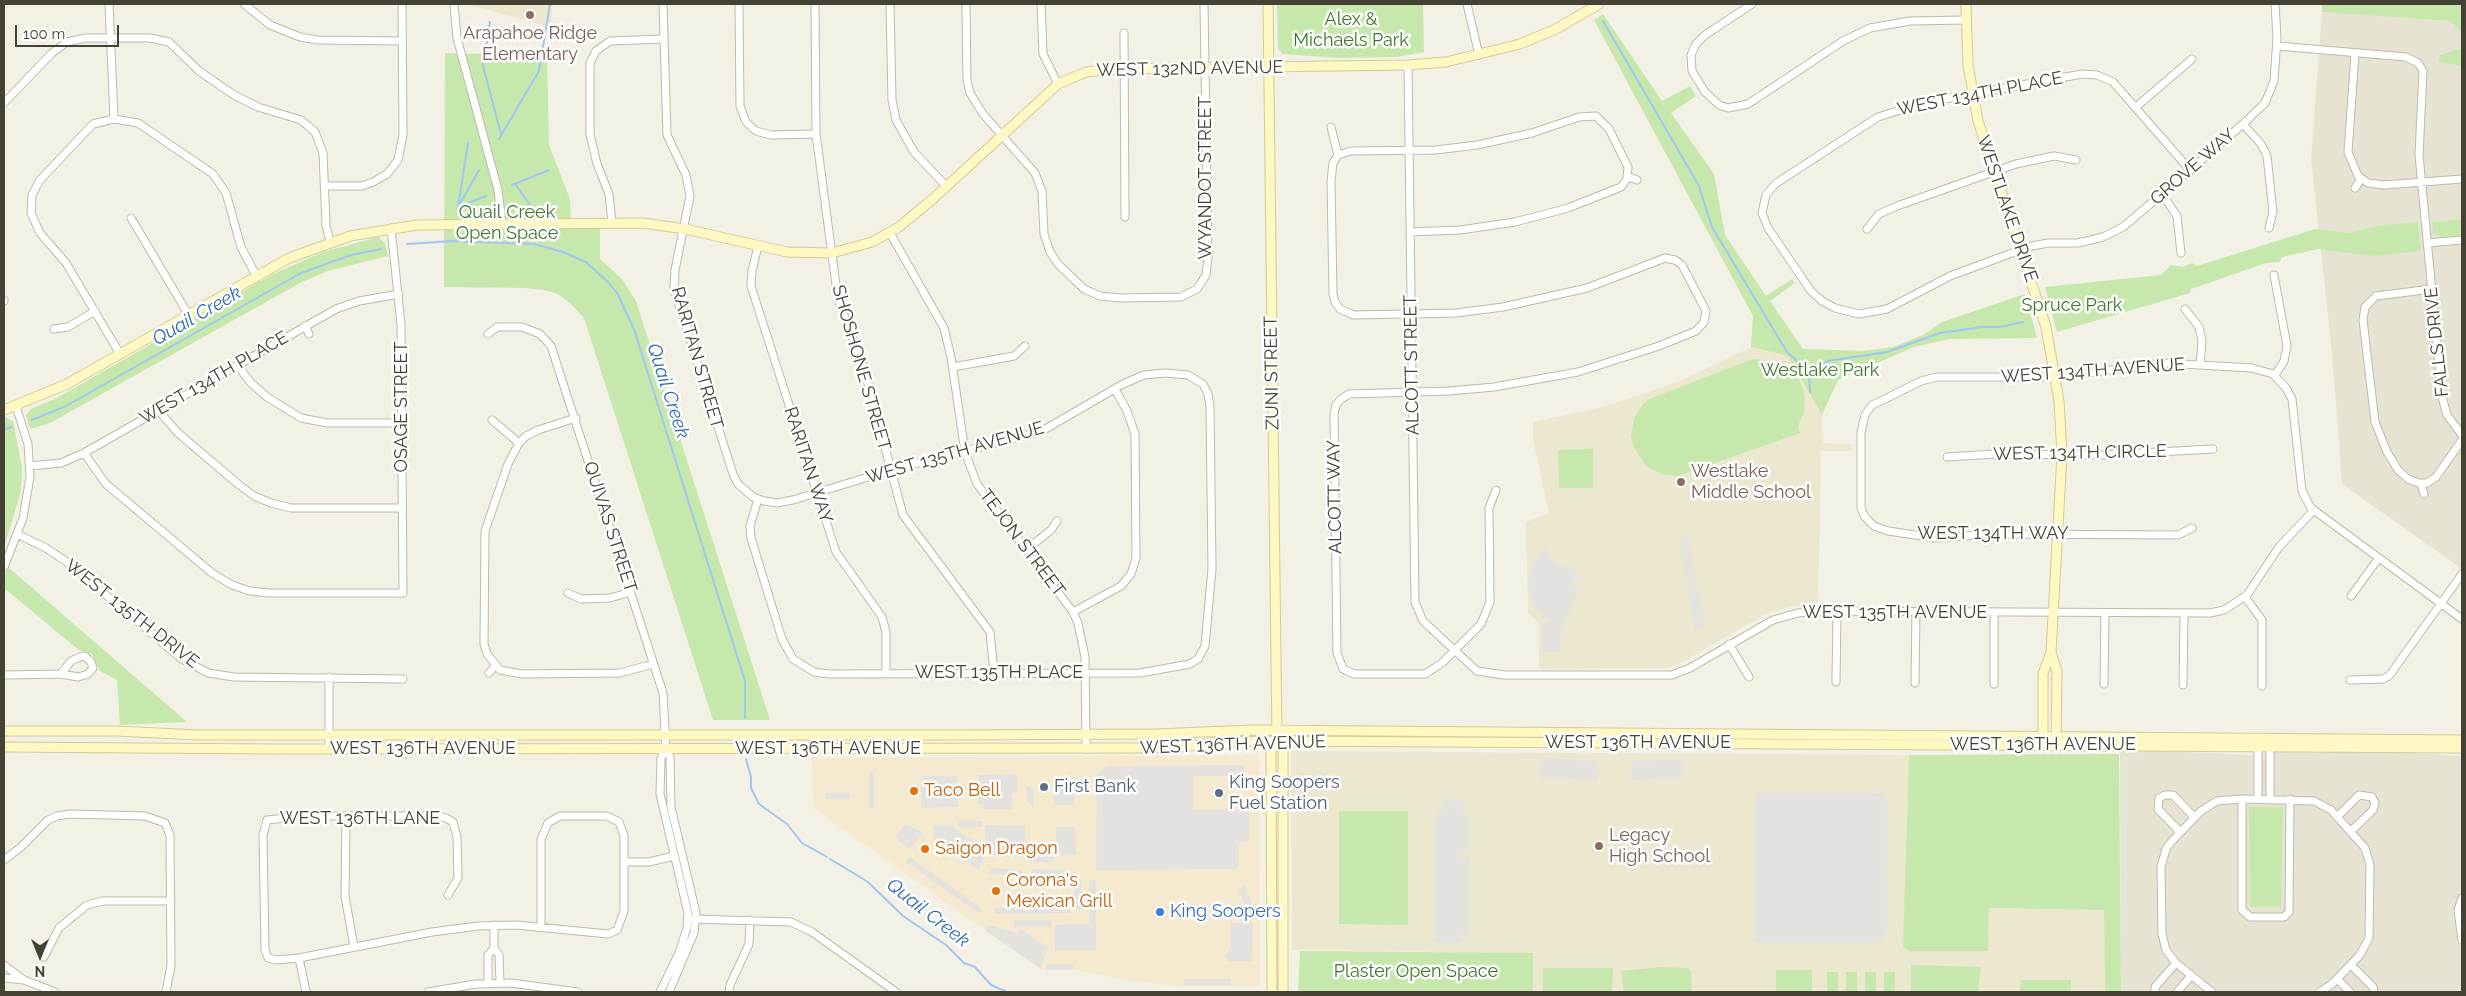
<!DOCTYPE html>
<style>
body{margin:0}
#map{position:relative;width:2466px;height:996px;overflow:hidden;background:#f3f1e5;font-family:Raleway,sans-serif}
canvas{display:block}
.frame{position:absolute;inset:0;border:5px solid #454135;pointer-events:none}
.north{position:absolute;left:15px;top:931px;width:50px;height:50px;-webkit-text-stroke:4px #fff;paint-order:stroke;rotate:180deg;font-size:14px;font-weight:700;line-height:20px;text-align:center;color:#454135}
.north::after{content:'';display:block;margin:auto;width:18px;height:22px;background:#454135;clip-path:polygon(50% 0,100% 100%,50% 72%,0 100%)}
.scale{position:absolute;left:15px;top:25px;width:104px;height:22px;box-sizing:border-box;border:2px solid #454135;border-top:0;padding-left:6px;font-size:15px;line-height:18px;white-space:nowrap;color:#454135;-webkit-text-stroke:4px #fff;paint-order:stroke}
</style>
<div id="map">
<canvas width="2466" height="996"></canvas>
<div class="frame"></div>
<div class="north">N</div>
<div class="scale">100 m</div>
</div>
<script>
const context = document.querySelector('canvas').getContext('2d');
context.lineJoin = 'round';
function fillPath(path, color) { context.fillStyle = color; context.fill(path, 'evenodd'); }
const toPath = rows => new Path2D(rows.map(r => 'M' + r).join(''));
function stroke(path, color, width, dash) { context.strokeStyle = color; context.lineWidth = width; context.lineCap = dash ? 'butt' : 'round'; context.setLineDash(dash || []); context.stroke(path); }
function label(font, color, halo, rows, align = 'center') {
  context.font = font + ' Raleway,sans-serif'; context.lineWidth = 5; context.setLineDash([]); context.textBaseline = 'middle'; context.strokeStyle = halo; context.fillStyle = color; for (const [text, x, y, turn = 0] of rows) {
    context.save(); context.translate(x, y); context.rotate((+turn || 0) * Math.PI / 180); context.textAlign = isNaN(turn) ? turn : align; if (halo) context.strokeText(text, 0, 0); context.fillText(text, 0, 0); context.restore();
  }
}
fillPath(toPath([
 [2322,12,2450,21,2462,32,2462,48,2440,55,2440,62,2462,66,2462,219,2432,222,2438,237,2462,235,2462,569,2342,484,2332,353,2311,159],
 [2120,749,2252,755,2283,751,2414,753,2462,756,2462,992,2121,992]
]), '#e7e3d3');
fillPath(toPath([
 [1259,755,1260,986,1183,986,1135,982,1077,970,1041,970,814,809,812,758]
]), '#f5ead0');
fillPath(toPath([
 [466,4,553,4,550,27],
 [1751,347,1788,356,1822,415,1823,443,1851,444,1852,451,1821,451,1818,604,1792,606,1766,614,1679,664,1668,668,1539,669,1539,623,1528,613,1526,522,1549,513,1533,440,1533,422,1599,408,1640,395,1682,380],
 [1291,751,1909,755,1904,946,1908,951,1987,951,1989,908,2104,910,2105,992,1533,992,1532,953,1292,950]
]), '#ece8cf');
fillPath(toPath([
 [1277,4,1423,4,1424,52,1397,57,1338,58,1282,54,1278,48],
 [2322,4,2462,4,2462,32,2450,21,2322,12],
 [1603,14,1662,101,1690,86,1696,96,1671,113,1714,174,1725,235,1766,296,1792,279,1795,283,1770,301,1803,349,1863,351,1893,347,1923,335,1942,322,2025,294,2037,338,1950,339,1914,347,1838,380,1822,415,1788,356,1751,347,1753,316,1594,20],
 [2462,48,2462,66,2439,62,2440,55],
 [445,53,547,55,549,145,570,199,571,223,600,223,600,259,622,279,636,301,770,720,713,720,584,318,570,303,558,294,544,290,524,288,444,287],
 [2462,219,2462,235,2440,237,2433,232,2432,222],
 [2418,222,2420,251,2374,256,2318,249,2282,257,2280,262,2266,263,2191,289,2190,293,2057,332,2045,287,2161,275,2171,265,2183,267,2192,263,2197,266,2315,229,2349,233,2377,226],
 [378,237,385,243,388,256,328,271,300,283,50,423,30,429,26,415,31,409,55,399,273,274,323,252],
 [1753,359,1773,361,1783,365,1797,377,1802,386,1805,399,1804,412,1798,426,1800,433,1678,476,1664,475,1647,467,1634,448,1631,436,1634,419,1642,405,1649,399],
 [4,417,13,421,22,468,21,491,4,548],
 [1593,449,1593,488,1559,488,1558,450],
 [8,567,187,722,120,725,117,680,100,671,92,654,79,650,4,588,4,574],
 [2119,754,2121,992,2105,992,2104,910,1989,908,1988,951,1909,951,1903,946,1909,755],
 [2249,807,2283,807,2281,907,2250,907],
 [1339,811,1408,811,1408,925,1339,924],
 [1300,951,1533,953,1533,992,1298,992],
 [1911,965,1981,967,1978,992,1911,992],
 [1660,967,1688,968,1691,971,1692,992,1624,992,1621,971],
 [1543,968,1613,968,1612,992,1543,992],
 [1776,970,1812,970,1812,992,1776,992],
 [1827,972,1838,972,1838,992,1827,992],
 [1846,972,1857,972,1857,992,1846,992],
 [1865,972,1876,972,1876,992,1865,992],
 [1884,972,1895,972,1895,992,1884,992],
 [2021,980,2071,980,2071,992,2020,992]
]), '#c6e8ad');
fillPath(toPath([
 [1682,536,1688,536,1704,621,1704,627,1695,629,1681,550],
 [1546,549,1556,564,1570,567,1573,565,1578,579,1573,581,1574,585,1578,587,1577,597,1563,626,1560,652,1542,652,1542,632,1544,623,1549,624,1550,619,1548,617,1544,619,1534,606,1529,592,1528,580,1532,568,1538,554],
 [1542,758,1598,761,1598,780,1540,778],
 [1682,759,1683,778,1631,780,1631,761],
 [1244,765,1244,776,1193,776,1193,810,1249,810,1249,842,1241,842,1239,845,1239,866,1236,869,1096,870,1097,774,1107,766],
 [869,772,874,772,874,808,869,808],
 [1017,774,1017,794,1012,794,1012,809,984,809,984,804,978,804,978,775],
 [921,776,958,776,958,807,921,808],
 [1054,780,1074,780,1074,805,1054,805],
 [1026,786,1033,789,1033,806,1027,802],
 [1756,792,1886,793,1888,932,1880,942,1755,942],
 [825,793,850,793,850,799,826,799],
 [1450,800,1463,800,1463,816,1469,816,1469,849,1463,849,1463,859,1469,859,1469,935,1463,935,1463,942,1435,942,1436,818,1444,802],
 [958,821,982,821,982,827,958,827],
 [905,824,923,832,910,849,895,838],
 [933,825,951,825,986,850,979,870,935,839,933,834],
 [985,825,1025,826,1024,857,990,856,991,846,985,844],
 [1056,827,1075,827,1076,855,1056,855],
 [1028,855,1053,855,1053,862,1029,862],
 [910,857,982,909,979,913,906,862],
 [991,868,1021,870,1021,876,989,874],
 [1032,869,1070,870,1070,876,1032,876],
 [1074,879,1081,879,1081,909,1074,909],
 [1089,880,1096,880,1096,950,1055,950,1055,925,1089,924],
 [1244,886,1252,904,1252,919,1246,919,1246,906,1238,890],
 [995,908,1070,908,1070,913,995,914],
 [1014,920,1051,920,1051,927,1014,927],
 [1231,923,1253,923,1252,961,1228,961,1225,955,1231,948],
 [989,925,1018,933,1021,929,1049,948,1040,968,985,930],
 [1046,964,1073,964,1073,970,1046,970],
 [1184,979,1231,979,1231,985,1184,985]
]), '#e4e2de');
stroke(toPath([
 [1603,21,1699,186,1712,227,1787,352,1809,372,1828,361,1887,352,1940,333,1981,327,2000,327,2023,322],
 [490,22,483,66,501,134],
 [499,139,539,71,550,4],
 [468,143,458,207,479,170],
 [515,184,534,210],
 [512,185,549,170],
 [458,207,486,196],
 [407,244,453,241,534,244,563,252,586,262,609,283,617,293,634,329,745,681,745,718],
 [2059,310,2083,304],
 [1809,372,1810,392],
 [32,420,66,406,301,273,351,255,381,249],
 [4,430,11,427],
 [746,759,751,777,751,788,759,804,787,824,802,843,827,857],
 [830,859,868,882,903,916,946,945,964,963,975,967,991,985,1007,992]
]), '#a1c6f1', 2);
const street = toPath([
 [109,4,114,119],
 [244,4,270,25,300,37,318,40,402,41],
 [454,4,457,38,498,190,502,224],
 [663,4,667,135,686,175,690,196,675,270,674,289,733,474,738,484,753,497,764,501,777,503,793,500,891,470,1042,431,1123,384,1144,375,1165,373,1188,375,1203,384,1208,394,1210,406,1212,569,1205,646,1198,659,1190,664,1140,673,829,674,814,672,793,659,782,639,751,538,750,526,758,499],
 [739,4,740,106,746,122,756,131,771,135,816,134],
 [815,4,816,134,838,300,862,361,903,515,990,632,994,673],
 [890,4,892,100,896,120,914,152,946,186],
 [966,4,967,80,970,93,983,114,1035,173,1042,191,1044,234,1050,252,1058,264,1084,289,1100,296,1120,298,1181,297,1197,289,1206,275,1208,257,1204,4],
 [1041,4,1043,54,1058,84],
 [1467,4,1479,55],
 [1752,4,1705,35,1696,44,1691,55,1692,71,1705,92,1719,105,1728,108,1748,104,1843,41,1870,28,1910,21,1966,20],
 [1124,33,1125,217],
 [2277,46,2406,57,2418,63,2423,71,2419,155,2442,397,2447,415,2462,435],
 [2355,53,2348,152,2358,176,2368,183,2384,185,2462,179],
 [1408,65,1415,602,1423,621,1477,671,1504,675,1672,675,1690,668,1773,620,1798,613,1816,611,2210,613,2224,610,2247,595,2279,547,2313,511],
 [4,103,52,53,67,42,85,38,150,38,169,42,199,71,234,95,258,107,301,120,315,132,323,153,326,225,330,242],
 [2136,107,2192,59],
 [2243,124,2261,144,2267,156,2273,212,2269,228],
 [1331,127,1338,155],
 [2190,170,2113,82,2097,75,2082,74,1923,103,1878,117,1775,184,1766,195,1762,213,1768,228,1811,291,1822,301,1835,308,1859,314,1887,309,1950,276,2031,246,2049,243,2078,243,2103,237,2123,227,2162,194,2243,124,2265,103,2274,81,2277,38,2275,4],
 [1627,176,1637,180],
 [325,186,362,186,373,182,387,174,398,160,403,135,402,4],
 [2355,188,2361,179],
 [2162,194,2177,216,2181,253],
 [131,218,188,314],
 [612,223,609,194,597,164,590,134,590,63,596,51,610,41,664,39],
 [1867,229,1879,214,1897,206,2016,164,2054,156,2076,160],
 [1410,232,1460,230,1515,222,1568,208,1621,187,1627,179,1628,167,1609,129,1596,116,1579,117,1532,133,1477,145,1436,150,1351,151,1338,155,1333,163,1331,181,1333,294,1335,302,1340,309,1353,315,1456,313,1503,307,1587,288,1665,258,1675,260,1682,265,1706,311,1704,322,1696,331,1659,346,1578,372,1494,387,1449,391,1349,394,1340,400,1336,405,1334,414,1337,653,1343,669,1354,674,1425,674,1442,663,1481,624,1490,602,1489,508,1496,490],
 [890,233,944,328,951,357,965,452,977,484,1073,612,1078,623,1085,657,1086,749],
 [2427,243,2462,240],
 [758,246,752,271,751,286,836,552,882,617,886,632,886,673],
 [2274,275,2287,346,2284,361,2275,375],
 [2432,289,2376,296,2365,307,2363,320,2375,422,2387,452,2398,470,2408,479,2419,483,2427,483,2436,477,2462,440],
 [4,301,4,300],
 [2185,309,2199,327,2202,341,2200,365],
 [305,326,309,334],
 [54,329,68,327,95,311],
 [488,334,497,327,522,327,540,334,551,346,663,693,666,749,670,757,671,807,696,913,694,933,669,992],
 [120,354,66,263,40,233,31,213,32,195,40,180,93,124,114,119,138,123,213,174,226,193,241,247,256,275],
 [237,365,251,383,267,397,301,418,327,423,402,423],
 [953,367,1014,356,1025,346],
 [158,410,178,433,238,484,254,496,271,503,291,508,402,508],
 [576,418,538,430,526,436,519,443,508,464,485,531,484,644,487,654,500,670,522,674,620,673,653,664],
 [492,420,519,443],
 [84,453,106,484,212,573,232,585,250,591,269,593,403,593,401,324,391,228],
 [1947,457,1994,454,2103,455,2213,449],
 [30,466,61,463,84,453,336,309,359,301,399,294],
 [2421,483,2424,494],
 [2192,528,2178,535,1995,534,1935,538,1888,531,1874,526,1865,517,1861,508,1861,432,1865,415,1872,405,1887,398,1921,381,1937,377,2056,377,2164,363,2252,368,2273,374,2286,388,2292,399,2302,491,2311,508,2462,619],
 [17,534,46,548,67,562,182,659,208,673,234,677,403,679],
 [1026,550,1051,530,1057,521],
 [4,567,23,518,30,477,28,444,16,406],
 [568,593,581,599,610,598,631,592],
 [2351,596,2378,559],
 [2245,597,2262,620,2262,686],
 [1073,612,1121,586,1131,574,1136,558,1135,434,1127,411,1115,389],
 [1729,644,1749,677],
 [489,673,495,666],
 [4,675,61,674,78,677,88,674,93,668,91,662,86,657,82,656,71,661,61,674],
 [329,677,329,749],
 [2350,680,2383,679,2389,676,2462,574],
 [1836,682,1837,611],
 [1915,683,1916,612],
 [1994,684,1994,613],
 [2104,684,2105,614],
 [2183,685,2184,614],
 [2242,799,2242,910,2250,917,2284,917,2289,912,2290,799],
 [2258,799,2258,744],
 [2270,799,2270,742],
 [346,816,345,896,354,947],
 [2337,817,2359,795,2372,797,2375,803,2373,810,2351,831],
 [2180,832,2158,809,2159,798,2165,795,2173,795,2194,817],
 [4,860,21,847,48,820,57,816,70,814,145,816,165,823,170,835,171,966,166,992],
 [625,862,649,862,674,856],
 [2462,898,2458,910,2462,940],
 [693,919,791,922,812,932,896,992],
 [494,925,494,948,499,955,500,983],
 [44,957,59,928,87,905,103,901,171,901],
 [299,958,432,932,478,926,516,925,608,934,617,930,624,911,624,836,619,822,607,816,560,816,548,823,541,839,541,927],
 [4,965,24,980,55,992],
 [2351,965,2373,987,2374,992],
 [4,978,24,980],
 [2337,979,2350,992],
 [488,983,488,955,494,948],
 [306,992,299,958,276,960,268,958,265,950,263,835,267,820,304,816,438,816,446,818,453,822,457,837,458,878,448,895],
 [428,992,476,984,511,983,578,992],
 [660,992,679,953,687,928,688,913,660,794,661,758,666,749],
 [729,992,730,985,749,944,750,920],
 [2155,992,2155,987,2176,963],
 [2177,992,2191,976],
 [2212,992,2176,963,2166,950,2162,934,2161,867,2166,849,2171,842,2201,811,2217,801,2242,799,2314,801,2331,810,2365,848,2370,865,2369,938,2360,955,2332,984,2320,992]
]);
const secondary = toPath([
 [1268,4,1277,741,1271,751,1272,992],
 [1966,4,1968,65,1978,121,2046,327,2059,401,2062,454,2051,652,2043,674,2043,742],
 [4,410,67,384,289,258,350,236,417,225,643,223,685,229,787,252,832,253,872,242,899,227,934,198,1058,84,1086,72,1111,69,1408,65,1446,62,1520,44,1556,29,1599,4],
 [2051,652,2057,671,2056,742],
 [4,731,117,731,198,735,956,735,1156,734,1252,730,2462,740],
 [1277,741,1283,750,1283,992],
 [4,747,278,749,1135,748,1180,747,1222,742,1277,741,2462,748]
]);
stroke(street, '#bebaa8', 9);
stroke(secondary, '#d4cb95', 11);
stroke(street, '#fff', 7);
stroke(secondary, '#fff8c3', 9);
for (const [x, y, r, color] of [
 [530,15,5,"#8d6e63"],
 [1681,482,5,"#8d6e63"],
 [1044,787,5,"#5c6f8a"],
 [914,791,5,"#e8710a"],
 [1219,793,5,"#5c6f8a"],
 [1599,846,5,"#8d6e63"],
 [925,849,5,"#e8710a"],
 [996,891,5,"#e8710a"],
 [1160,912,5,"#3f7fe0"]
]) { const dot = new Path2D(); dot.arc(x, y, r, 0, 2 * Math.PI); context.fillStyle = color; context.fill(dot); stroke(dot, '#fff', 2); }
label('18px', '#3c7828', '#fff', [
 ["Alex &",1351,20],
 ["Michaels Park",1351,41],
 ["Quail Creek",507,213],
 ["Open Space",507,234],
 ["Spruce Park",2072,306],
 ["Westlake Park",1820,371],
 ["Plaster Open Space",1416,972]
]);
label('18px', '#785e54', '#fff', [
 ["Arapahoe Ridge",530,34,"center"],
 ["Elementary",530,55,"center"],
 ["Westlake",1691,472],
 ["Middle School",1691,493],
 ["Legacy",1609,836],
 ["High School",1609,857]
], 'left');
label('18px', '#454135', '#fff', [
 ["WEST 132ND AVENUE",1190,69,-1],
 ["WEST 134TH PLACE",1980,94,-11],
 ["GROVE WAY",2193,167,-41],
 ["WYANDOT STREET",1206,178,-90],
 ["WESTLAKE DRIVE",2007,209,71],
 ["FALLS DRIVE",2437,342,-96],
 ["RARITAN STREET",697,358,74],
 ["ALCOTT STREET",1412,365,-91],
 ["SHOSHONE STREET",861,368,74],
 ["WEST 134TH AVENUE",2093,371,-4],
 ["ZUNI STREET",1272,373,-91],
 ["WEST 134TH PLACE",214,378,-30],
 ["OSAGE STREET",402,407,-90],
 ["WEST 135TH AVENUE",955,453,-16],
 ["WEST 134TH CIRCLE",2080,453,-1],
 ["RARITAN WAY",808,465,72],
 ["ALCOTT WAY",1335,497,-91],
 ["QUIVAS STREET",610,527,72],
 ["WEST 134TH WAY",1993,534],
 ["TEJON STREET",1022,543,53],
 ["WEST 135TH AVENUE",1895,613],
 ["WEST 135TH DRIVE",132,614,38],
 ["WEST 135TH PLACE",999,673],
 ["WEST 136TH AVENUE",1638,743],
 ["WEST 136TH AVENUE",1233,745,-2],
 ["WEST 136TH AVENUE",2043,745],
 ["WEST 136TH AVENUE",423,749],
 ["WEST 136TH AVENUE",828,749],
 ["WEST 136TH LANE",360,819]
]);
label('18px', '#4e5e75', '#fff', [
 ["King Soopers",1229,783],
 ["Fuel Station",1229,804],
 ["First Bank",1054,787]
], 'left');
label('18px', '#c56008', '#fff', [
 ["Taco Bell",924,791],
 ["Saigon Dragon",935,849],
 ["Corona's",1006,881],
 ["Mexican Grill",1006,902]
], 'left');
label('18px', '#366cbe', '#fff', [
 ["King Soopers",1170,912]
], 'left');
label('italic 19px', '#2d69b2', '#fff', [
 ["Quail Creek",197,316,-30],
 ["Quail Creek",668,391,72],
 ["Quail Creek",928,913,38]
]);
</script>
